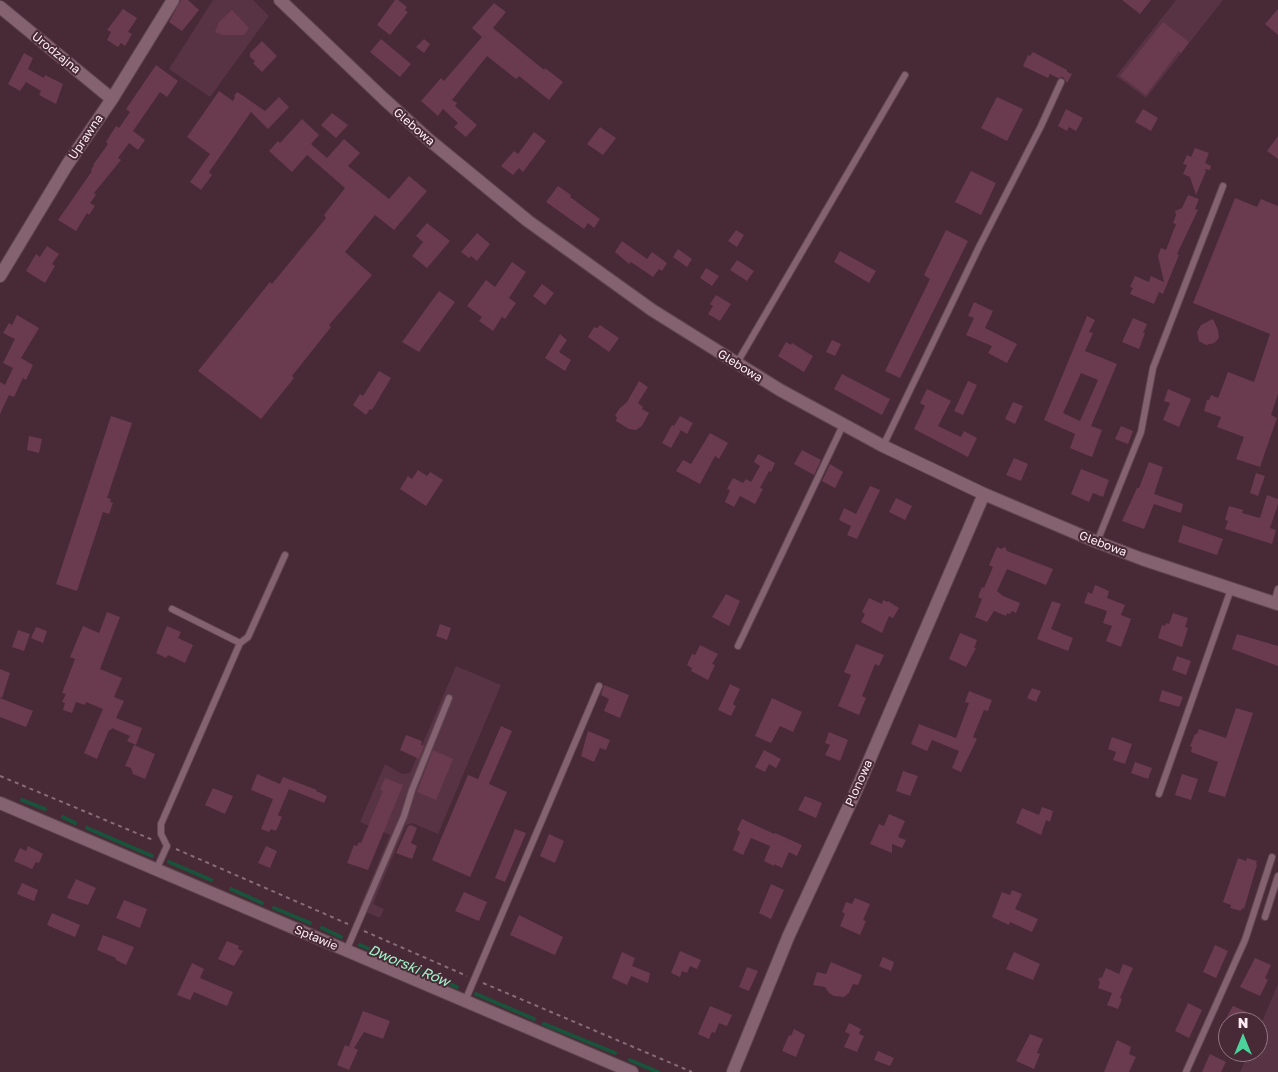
<!DOCTYPE html>
<meta charset="utf-8">
<style>
body{margin:0}
#map{position:relative;width:1278px;height:1072px;overflow:hidden;background:#482936;font-family:"Golos Text",sans-serif}
canvas{display:block}
.north{position:absolute;left:1218px;top:1012px;width:50px;height:50px;box-sizing:border-box;background:#482936;border:1px solid #907782;border-radius:50%;rotate:0deg;font-size:14px;font-weight:700;line-height:20px;text-align:center;color:#fdedf3}
.north::after{content:'';display:block;margin:auto;width:18px;height:22px;background:#4cd39b;clip-path:polygon(50% 0,100% 100%,50% 72%,0 100%)}
</style>
<div id="map">
<canvas width="1278" height="1072"></canvas>
<div class="north">N</div>
</div>
<script>
const context = document.querySelector('canvas').getContext('2d');
context.lineJoin = 'round';
function fillPath(path, color) { context.fillStyle = color; context.fill(path, 'evenodd'); }
const toPath = rows => new Path2D(rows.map(r => 'M' + r).join(''));
function stroke(path, color, width, dash) { context.strokeStyle = color; context.lineWidth = width; context.lineCap = dash ? 'butt' : 'round'; context.setLineDash(dash || []); context.stroke(path); }
function label(font, color, halo, rows, align = 'center') {
  context.font = font + ' "Golos Text",sans-serif'; context.lineWidth = 4; context.setLineDash([]); context.textBaseline = 'middle'; context.strokeStyle = halo; context.fillStyle = color; for (const [text, x, y, turn = 0] of rows) {
    context.save(); context.translate(x, y); context.rotate((+turn || 0) * Math.PI / 180); context.textAlign = isNaN(turn) ? turn : align; if (halo) context.strokeText(text, 0, 0); context.fillText(text, 0, 0); context.restore();
  }
}
fillPath(toPath([
 [213,0,253,0,269,16,210,97,169,69],
 [1176,0,1223,0,1146,98,1116,76],
 [456,666,501,685,438,834,412,823,406,825,373,904,384,909,380,918,359,909,390,835,360,822,385,764,402,774,410,773],
 [1278,984,1278,1072,1240,1072,1249,1052,1258,1052,1258,1031]
]), '#583343');
stroke(toPath([
 [22,800,45,809],
 [63,817,75,823],
 [87,828,152,856],
 [169,862,211,880],
 [231,889,262,903],
 [274,908,310,923],
 [322,928,341,937],
 [360,945,457,987],
 [476,994,534,1019],
 [544,1024,615,1053],
 [630,1060,658,1072]
]), '#1a533b', 4);
fillPath(toPath([
 [181,0,188,0,199,10,182,31,169,22],
 [395,0,398,0,407,7,405,10,408,12,390,35,377,25],
 [1122,0,1151,0,1140,14],
 [494,3,506,12,493,28,544,70,545,68,563,82,549,100,519,76,516,79,487,56,452,100,457,103,455,106,477,125,466,137,454,127,458,123,443,109,438,116,421,101,441,78,444,81,482,37,472,28],
 [123,9,137,18,128,32,132,34,125,46,121,43,118,47,107,40,111,32,107,30],
 [1278,9,1278,35,1265,24],
 [232,10,249,28,244,35,222,35,215,32,219,22],
 [1163,22,1189,42,1181,53,1179,51,1146,95,1120,76],
 [381,39,411,64,400,77,370,52],
 [424,39,430,44,424,53,416,47],
 [262,41,277,56,262,72,253,63,255,61,250,57,250,53],
 [1033,52,1067,70,1067,72,1072,74,1067,83,1063,77,1058,78,1050,74,1048,78,1023,66,1028,55,1030,56],
 [24,53,33,58,28,69,44,78,45,75,63,84,56,104,39,95,41,91,26,82,20,91,8,84],
 [156,65,178,81,167,97,160,92,133,131,145,140,138,150,129,143,118,158,121,160,94,193,96,195,90,203,95,206,89,215,87,213,76,231,58,220,92,171,91,170,94,165,93,165,108,144,106,142,116,126,119,128,130,112,126,109],
 [219,91,233,101,235,97,234,96,237,92,239,93,265,111,279,97,289,107,268,129,251,112,209,172,212,175,201,190,190,182,210,154,187,137],
 [997,97,1023,109,1007,141,981,128],
 [1066,109,1083,118,1076,131,1069,127,1067,131,1058,126],
 [1143,109,1158,118,1151,131,1135,122],
 [332,113,348,125,336,138,321,125],
 [302,119,319,135,311,144,327,158,344,139,360,153,348,166,389,199,409,176,427,191,394,230,375,215,345,252,372,275,329,325,331,327,292,376,294,378,261,419,198,371,270,282,272,284,326,218,324,215,345,188,307,155,292,172,269,151,278,141,280,143],
 [600,127,616,138,603,155,587,144],
 [534,132,546,141,523,172,519,168,513,175,501,166,514,151,518,154],
 [1278,136,1278,159,1267,151],
 [1195,148,1209,153,1205,163,1211,166,1210,170,1204,169,1206,171,1196,195,1190,177,1183,174,1187,165,1183,164,1187,155,1191,157],
 [971,171,996,183,981,215,955,202],
 [558,186,571,195,570,197,600,219,594,228,588,223,584,229,546,202],
 [1188,195,1199,199,1195,209,1198,210,1177,254,1179,255,1163,294,1159,292,1154,304,1130,294,1133,288,1130,287,1135,276,1149,282,1151,276,1164,282,1158,256,1161,248,1166,250,1176,224,1173,223,1176,215,1175,211,1182,208],
 [1235,198,1257,207,1261,199,1278,206,1278,394,1271,415,1277,418,1260,467,1236,459,1244,437,1217,427,1221,417,1204,411,1207,400,1209,400,1211,395,1218,398,1228,372,1254,382,1270,334,1193,303],
 [427,223,450,241,427,268,412,256,423,242,416,236],
 [736,230,744,235,737,247,728,241],
 [946,230,968,241,900,378,885,371,930,279,924,275],
 [477,233,490,244,477,261,471,256,469,258,461,252],
 [622,241,647,259,652,252,667,263,662,271,659,269,653,277,631,262,629,264,615,252],
 [47,246,59,254,52,264,55,266,45,283,26,271,36,254,40,257],
 [678,249,692,259,687,267,673,257],
 [840,251,876,271,869,283,834,262],
 [737,260,754,271,747,281,730,270],
 [512,262,526,272,509,298,516,303,505,319,502,317,493,331,479,321,482,317,467,306,486,280,495,287],
 [706,268,719,276,712,286,700,278],
 [542,284,554,293,545,305,533,296],
 [439,291,455,302,419,352,402,342],
 [716,295,731,304,720,321,708,314,713,306,710,304],
 [974,302,993,311,985,328,1017,344,1007,363,988,353,992,346,966,335,974,318,968,316],
 [17,315,39,328,21,358,33,365,26,380,23,378,14,397,9,395,0,414,0,382,5,385,13,368,3,363,15,339,3,333,9,323,12,325],
 [1087,316,1095,320,1089,332,1093,333,1085,351,1117,364,1091,426,1102,430,1092,457,1070,448,1075,434,1044,420],
 [1081,373,1098,380,1080,421,1063,413],
 [1133,318,1147,324,1143,333,1145,333,1139,349,1122,342],
 [1213,319,1218,330,1219,338,1214,343,1206,345,1199,341,1197,332,1201,325],
 [600,325,619,338,609,352,588,337,594,327,597,328],
 [560,334,567,340,559,352,571,360,565,371,545,358],
 [832,340,841,344,835,356,826,352],
 [786,342,791,345,792,343,813,356,804,372,778,356],
 [379,371,391,378,372,410,370,409,366,415,353,405,360,394,363,396],
 [842,374,890,399,882,415,834,389],
 [639,381,648,387,638,403,643,407,642,409,649,413,642,426,636,430,629,429,616,421,617,417,615,416,619,409,627,402],
 [968,381,977,385,963,415,954,411],
 [927,389,951,401,938,426,961,437,964,431,977,438,968,457,914,429,925,406,920,403],
 [1168,389,1191,399,1179,427,1163,420,1170,403,1164,401],
 [1013,402,1023,406,1015,424,1005,419],
 [111,416,132,423,107,498,111,499,110,502,113,503,109,514,103,512,77,591,56,584],
 [680,416,693,423,687,434,674,426],
 [672,425,681,430,671,448,662,443],
 [1121,426,1133,431,1128,444,1115,439],
 [710,433,728,443,719,459,715,456,700,484,676,471,683,460,691,464],
 [29,436,42,439,39,453,27,450],
 [802,450,821,460,814,475,794,464],
 [758,454,775,463,771,472,769,471,760,488,763,489,755,504,740,496,734,507,725,502,730,490,727,489,733,478,743,483,746,479,751,482,760,466,754,462],
 [1014,458,1028,464,1021,481,1006,475],
 [1149,462,1163,467,1154,494,1183,504,1181,513,1154,504,1144,529,1122,521,1137,488,1139,488],
 [830,464,843,472,835,488,822,481],
 [1081,469,1109,480,1103,497,1093,493,1089,502,1071,494],
 [418,470,427,476,430,472,443,480,426,506,400,489,408,476,412,479],
 [1256,473,1265,476,1258,496,1250,493],
 [870,486,880,490,857,539,847,535,851,526,839,520,844,508,856,514],
 [1267,495,1278,499,1278,504,1270,528,1276,530,1272,544,1225,529,1228,521,1225,520,1229,506,1243,510,1242,513,1260,518],
 [896,498,912,506,905,520,889,512],
 [1183,525,1223,539,1217,555,1178,542],
 [997,547,1001,549,1005,547,1007,551,1053,569,1046,585,1007,569,997,591,1003,596,1020,603,1016,613,1012,611,1010,614,1007,613,1006,616,994,611,987,622,975,617,982,599,978,597,982,587,984,588,993,567,989,565],
 [1095,585,1109,591,1107,598,1125,605,1121,615,1131,619,1121,647,1106,641,1112,626,1103,623,1107,611,1084,603,1088,592,1092,594],
 [726,594,740,601,729,626,712,617],
 [869,598,882,604,883,600,887,602,888,601,899,608,893,618,889,616,882,633,861,622,865,614,862,612],
 [1052,601,1061,604,1051,629,1073,638,1068,651,1037,639],
 [107,612,120,617,100,669,122,678,114,697,124,701,116,718,142,728,136,745,127,741,130,736,112,728,111,730,109,730,97,759,84,753,103,709,86,702,85,705,76,702,72,713,63,710,65,703,62,702,66,694,62,693,75,659,70,657,83,626,99,633],
 [1173,613,1188,618,1185,627,1188,628,1182,647,1158,638,1162,625,1165,626,1166,623,1169,624],
 [440,624,451,628,447,640,436,636],
 [167,626,181,632,178,638,193,645,185,663,168,655,166,658,156,653],
 [36,627,47,631,43,643,31,638],
 [18,630,30,634,24,651,12,647],
 [960,633,977,640,974,648,976,648,966,667,949,659],
 [1237,634,1278,646,1278,666,1232,649],
 [856,644,884,655,879,666,875,664,862,696,866,698,859,715,838,706,851,675,844,672],
 [700,645,718,654,712,664,715,665,708,680,691,671,692,668,687,665,692,654,695,655],
 [1177,656,1191,661,1186,675,1172,670],
 [0,669,10,673,2,698,0,697],
 [730,684,740,689,733,704,736,706,731,716,718,710],
 [604,685,629,695,620,718,604,711,609,699,601,695],
 [1032,688,1041,691,1036,702,1027,698],
 [1162,690,1183,697,1179,707,1159,701],
 [969,691,992,700,988,711,984,710,973,737,977,739,961,772,952,768,959,751,932,740,927,751,911,744,919,724,956,738,969,703,965,702],
 [0,698,33,711,26,727,0,717],
 [772,698,802,712,793,732,780,726,771,743,755,736],
 [1236,708,1253,713,1225,797,1208,792,1218,762,1191,752,1192,747,1190,746,1195,734,1197,734,1199,729,1226,738],
 [501,726,512,731,489,784,507,792,470,877,432,860,468,775,478,779],
 [588,731,610,740,606,750,600,748,594,762,581,756],
 [829,732,848,740,840,761,825,755,830,745,825,743],
 [406,735,422,741,421,745,424,746,419,759,400,750],
 [1112,737,1132,744,1125,764,1113,760,1116,752,1108,749],
 [134,745,155,754,145,779,133,774,131,768,125,766],
 [433,750,453,759,436,800,417,792],
 [764,750,781,759,776,768,769,764,765,772,755,767],
 [1135,762,1152,768,1148,779,1131,773],
 [903,771,918,776,910,796,896,791],
 [257,774,280,784,283,777,317,790,316,791,327,796,324,803,289,789,278,815,282,817,276,831,271,829,269,832,261,829,273,799,251,790],
 [1182,774,1198,779,1191,800,1175,795],
 [385,778,403,785,368,870,347,863,354,845,357,846,359,842,361,843,383,791,380,790],
 [213,788,233,796,225,814,205,805],
 [805,796,822,803,816,818,798,810],
 [1042,807,1053,811,1050,822,1046,820,1041,835,1016,823,1022,808,1039,815],
 [889,814,905,821,898,837,906,840,902,848,892,844,892,853,870,844,879,824,884,826],
 [742,819,774,834,775,833,802,845,797,856,789,852,782,868,774,864,774,866,764,861,770,846,751,838,743,855,733,850,740,832,737,830],
 [411,825,417,828,411,843,417,846,412,859,396,853,408,826],
 [515,829,526,833,505,882,495,878],
 [549,834,564,841,555,863,540,856],
 [28,846,43,854,39,863,36,862,32,869,14,861,20,848,26,851],
 [266,846,277,851,270,868,258,863],
 [1238,858,1246,861,1247,858,1257,861,1256,864,1257,865,1244,909,1242,908,1241,911,1230,908,1231,905,1223,902],
 [76,879,96,888,88,905,67,898],
 [22,883,38,890,34,901,17,894],
 [771,884,784,890,771,919,759,913],
 [1012,890,1022,894,1015,909,1038,919,1032,932,1010,922,1009,925,992,917,1002,892,1010,895],
 [464,892,487,902,479,921,455,911],
 [855,898,870,904,863,920,866,921,860,935,840,926,845,914,842,912,846,902,852,904],
 [124,900,147,909,140,928,116,918],
 [52,913,80,925,75,937,47,925],
 [519,915,563,937,555,955,510,935],
 [103,935,134,947,126,965,116,960,116,958,97,950],
 [227,941,239,946,238,949,243,951,234,966,218,959],
 [1215,945,1228,951,1216,978,1203,972],
 [680,951,701,960,697,969,690,966,687,973,682,971,680,977,671,973],
 [622,952,635,958,632,966,650,973,648,983,631,976,627,985,612,978],
 [1014,952,1040,964,1033,980,1006,969],
 [883,957,894,962,891,971,879,966],
 [1255,958,1271,965,1265,978,1268,980,1260,996,1240,987],
 [831,962,862,975,858,985,853,984,849,993,844,997,834,996,829,993,825,987,813,985,817,972,826,974],
 [192,963,204,969,200,978,233,992,227,1006,194,992,190,1000,177,995],
 [1123,964,1133,968,1120,998,1122,999,1118,1009,1107,1005,1112,993,1098,988,1100,982,1098,979,1102,977,1106,968,1119,974],
 [747,967,758,971,749,991,739,987],
 [1188,1003,1202,1010,1189,1038,1175,1031],
 [710,1006,732,1015,727,1026,719,1023,715,1033,712,1032,709,1039,698,1034],
 [1233,1006,1247,1012,1244,1019,1250,1022,1224,1022],
 [363,1011,390,1021,383,1039,364,1032,354,1048,358,1050,349,1070,337,1065,345,1045,352,1048,349,1046],
 [849,1023,861,1029,859,1034,864,1036,857,1052,844,1047,850,1034,845,1032],
 [794,1029,805,1035,796,1057,782,1051,789,1035,791,1036],
 [1030,1034,1043,1039,1037,1053,1040,1054,1034,1069,1016,1061],
 [1117,1040,1131,1047,1129,1054,1136,1057,1129,1072,1104,1072],
 [878,1051,894,1058,890,1066,874,1060],
 [1210,1054,1226,1062,1221,1072,1202,1072]
]), '#6a3b4f');
const lane = toPath([
 [737,363,905,75],
 [883,446,980,245,1041,126,1061,82],
 [1097,542,1141,432,1153,368,1223,186],
 [1274,603,1278,589],
 [172,609,240,643],
 [738,646,843,425],
 [1159,794,1231,589],
 [156,870,167,846,161,834,161,824,240,643,248,637,285,555],
 [1265,917,1278,876],
 [346,951,404,816,412,790,449,698],
 [465,1001,599,686],
 [1186,1072,1245,940,1272,857]
]);
const street = toPath([
 [280,0,384,99,428,139,528,221,652,310,780,390,883,446,984,494,1097,542,1142,559,1278,604],
 [0,7,112,99],
 [0,276,67,165,112,99,173,0],
 [0,803,632,1072],
 [733,1072,789,935,856,791,984,494]
]);
stroke(lane, '#5f4651', 8);
stroke(street, '#5f4651', 14);
stroke(toPath([
 [0,776,153,840],
 [176,849,348,924],
 [364,931,467,976],
 [483,983,692,1072]
]), '#866d77', 2, [4, 4]);
stroke(lane, '#856270', 6);
stroke(street, '#856270', 12);
label('12px', '#fdedf3', '#482936', [
 ["Urodzajna",56,53,39],
 ["Glebowa",414,127,41],
 ["Uprawna",86,137,-56],
 ["Glebowa",740,366,32],
 ["Glebowa",1103,544,21],
 ["Plonowa",859,783,-66],
 ["Spławie",316,938,23]
]);
label('italic 14px', '#a1f6cc', '#482936', [
 ["Dworski Rów",409,966,23]
]);
</script>
